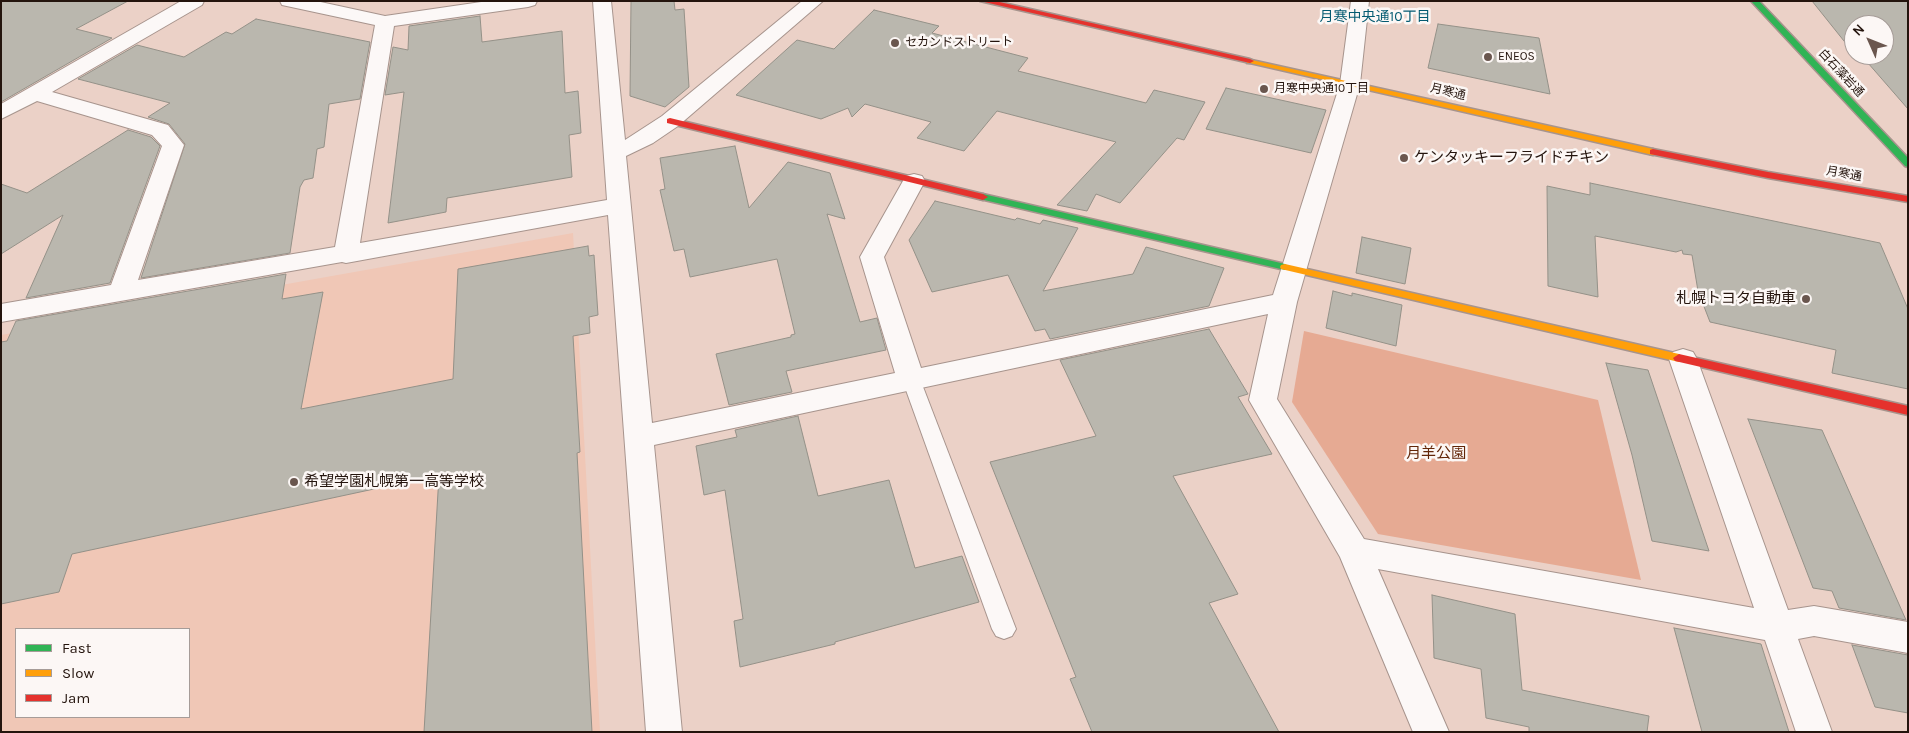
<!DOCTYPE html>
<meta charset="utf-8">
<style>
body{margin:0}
#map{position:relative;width:1909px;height:733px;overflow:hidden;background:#ebd1c7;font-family:Karla,sans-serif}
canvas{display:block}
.frame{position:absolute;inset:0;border:2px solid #24140d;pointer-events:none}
.legend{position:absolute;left:15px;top:628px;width:175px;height:90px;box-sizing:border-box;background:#fcf7f5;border:1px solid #a69c98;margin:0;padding:6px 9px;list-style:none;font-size:15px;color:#24140d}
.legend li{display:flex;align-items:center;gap:10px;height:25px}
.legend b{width:25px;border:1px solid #a69c98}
.north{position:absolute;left:1844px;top:15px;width:50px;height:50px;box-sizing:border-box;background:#fcf7f5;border:1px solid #a69c98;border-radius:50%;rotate:314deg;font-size:14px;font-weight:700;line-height:20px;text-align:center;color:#24140d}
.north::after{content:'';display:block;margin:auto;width:18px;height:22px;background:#6a564e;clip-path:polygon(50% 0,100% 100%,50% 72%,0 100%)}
</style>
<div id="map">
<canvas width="1909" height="733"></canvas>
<div class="frame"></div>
<ul class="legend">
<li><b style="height:6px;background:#30b455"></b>Fast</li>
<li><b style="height:6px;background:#ff9f0a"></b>Slow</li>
<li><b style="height:6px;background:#e5322d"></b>Jam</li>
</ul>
<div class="north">N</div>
</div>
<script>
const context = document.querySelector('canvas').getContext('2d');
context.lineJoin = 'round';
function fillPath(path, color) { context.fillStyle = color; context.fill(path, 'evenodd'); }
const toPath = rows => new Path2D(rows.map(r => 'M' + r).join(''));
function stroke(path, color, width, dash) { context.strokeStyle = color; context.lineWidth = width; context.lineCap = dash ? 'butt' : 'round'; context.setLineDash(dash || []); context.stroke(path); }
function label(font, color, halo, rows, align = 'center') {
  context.font = font + ' Karla,"Noto Sans JP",sans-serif'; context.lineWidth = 5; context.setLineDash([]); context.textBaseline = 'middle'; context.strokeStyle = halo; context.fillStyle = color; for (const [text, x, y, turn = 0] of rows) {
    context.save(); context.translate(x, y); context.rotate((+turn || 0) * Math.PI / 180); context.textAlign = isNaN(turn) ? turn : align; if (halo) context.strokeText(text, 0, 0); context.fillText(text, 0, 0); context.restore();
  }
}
fillPath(toPath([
 [573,233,600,732,1,732,1,335],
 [16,629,189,629,189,717,16,717]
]), '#f0c7b6');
fillPath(toPath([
 [1304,331,1598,400,1641,580,1378,534,1292,402]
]), '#e6aa93');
const building = toPath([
 [1,1,128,1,76,29,112,38,1,102,1,1],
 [631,1,674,1,675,10,684,9,689,87,665,107,630,96,631,1],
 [1812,1,1908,1,1908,109,1861,55,1884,55,1884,25,1854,25,1854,47,1848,46,1812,1],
 [874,10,939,26,932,33,1028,58,1018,71,1146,103,1154,90,1205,102,1184,140,1177,138,1120,203,1096,194,1087,211,1057,205,1116,142,997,111,964,151,917,138,931,122,865,104,852,117,848,108,821,119,736,95,797,40,834,49,874,10],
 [480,16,482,42,562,31,565,93,578,91,581,133,569,135,572,177,447,198,446,212,388,223,404,92,385,95,393,47,408,50,409,26,480,16],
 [256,19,370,42,360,99,329,104,324,147,317,149,313,178,304,180,300,187,290,253,141,278,185,144,169,124,148,117,170,103,78,79,137,45,184,57,226,32,232,34,256,19],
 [1438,24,1539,38,1550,94,1428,68,1438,24],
 [1226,88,1326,110,1311,153,1206,129,1226,88],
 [128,130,151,137,160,146,110,283,26,298,63,215,1,254,1,184,27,193,128,130],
 [735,146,749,208,788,162,830,173,845,219,827,214,860,322,877,318,886,350,786,371,792,392,729,405,716,354,791,337,791,335,795,334,777,259,690,277,684,249,674,251,660,190,665,189,660,158,735,146],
 [1590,183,1880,243,1908,309,1908,389,1832,373,1836,350,1710,322,1698,291,1692,255,1683,254,1682,250,1676,252,1595,236,1598,297,1548,286,1547,186,1590,195,1590,183],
 [935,201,1015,220,1017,218,1040,224,1043,220,1078,228,1043,291,1133,274,1146,247,1224,268,1209,306,1050,339,1045,329,1035,331,1008,275,932,292,909,240,935,201],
 [1362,237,1411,248,1405,284,1356,273,1362,237],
 [588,246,589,256,594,255,598,315,589,317,590,333,573,336,580,452,577,453,592,732,424,732,439,475,72,554,59,592,1,604,1,342,7,341,16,321,286,274,282,299,323,292,301,409,453,379,458,269,588,246],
 [1333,291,1352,296,1352,293,1402,305,1396,346,1326,328,1333,291],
 [1209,329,1248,394,1238,397,1272,454,1173,476,1238,594,1209,603,1279,732,1092,732,1070,679,1076,677,990,462,1096,436,1060,360,1209,329],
 [1606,363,1648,370,1709,551,1652,541,1632,455,1606,363],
 [798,416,818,496,889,480,915,568,962,556,979,602,835,642,835,644,740,667,734,621,743,619,725,490,704,495,696,446,737,437,735,430,798,416],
 [1748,419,1822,430,1906,620,1839,608,1832,591,1813,588,1748,419],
 [1432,595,1515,614,1522,690,1649,716,1647,732,1529,732,1529,727,1486,718,1481,669,1434,658,1432,595],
 [1674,628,1761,644,1789,732,1702,732,1674,628],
 [1852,645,1908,655,1908,713,1875,707,1852,645]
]);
fillPath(building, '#bab7ae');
stroke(building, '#949188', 1);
const lane = toPath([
 [911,372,918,374,920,379,1016,629,1012,636,1004,639,996,636,992,629,902,379,904,374,911,372]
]);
const street = toPath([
 [181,1,204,1,202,5,52,92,168,125,184,145,138,280,335,247,375,25,282,5,280,1,316,1,385,16,488,1,537,1,535,5,528,7,394,26,360,243,607,200,593,1,611,1,625,140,662,116,802,1,823,1,678,126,653,143,626,156,652,423,895,373,860,257,903,181,906,176,914,174,922,176,925,181,884,257,921,368,1273,295,1340,84,1351,1,1369,1,1360,84,1297,302,1277,399,1364,539,1754,608,1669,359,1673,352,1683,349,1693,352,1697,359,1788,610,1814,606,1908,622,1908,653,1814,636,1798,639,1832,732,1796,732,1765,640,1378,569,1449,732,1413,732,1340,557,1249,400,1268,314,654,445,682,732,646,732,608,215,346,263,342,262,1,322,1,304,111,285,162,146,152,135,37,101,1,119,1,104,181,1]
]);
const fast = toPath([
 [1751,1,1759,1,1908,158,1908,167,1905,166,1751,1],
 [983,194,1285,264,1290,267,1285,270,980,199,980,195,983,194]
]);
const slow = toPath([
 [1247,59,1653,149,1658,152,1653,155,1250,63,1247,63,1247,59],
 [1285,264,1679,354,1685,358,1679,362,1281,269,1280,267,1281,265,1285,264]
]);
const jam = toPath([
 [980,1,995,1,1250,59,1254,61,1250,63,980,1],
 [670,118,983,194,988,197,983,200,667,123,667,119,670,118],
 [1653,149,1768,172,1908,196,1908,202,1768,178,1650,154,1650,150,1653,149],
 [1679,354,1908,406,1908,415,1675,361,1673,358,1679,354]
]);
stroke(lane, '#a7948d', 2);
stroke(street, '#a7948d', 2);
stroke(fast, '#a7948d', 3);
stroke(slow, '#a7948d', 3);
stroke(jam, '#a7948d', 3);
fillPath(lane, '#fcf8f7');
fillPath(street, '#fcf8f7');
fillPath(fast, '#30b455');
fillPath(slow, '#ff9f0a');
fillPath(jam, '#e5322d');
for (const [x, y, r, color] of [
 [895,43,5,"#6a564e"],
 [1488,57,5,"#6a564e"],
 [1264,89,5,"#6a564e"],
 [1404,158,5,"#6a564e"],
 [1806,299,5,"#6a564e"],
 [294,482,5,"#6a564e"]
]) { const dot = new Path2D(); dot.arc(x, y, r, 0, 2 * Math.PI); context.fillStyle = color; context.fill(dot); stroke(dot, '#fcf7f5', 2); }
label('12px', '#24140d', '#fcf7f5', [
 ["セカンドストリート",905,43],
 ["ENEOS",1498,57],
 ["月寒中央通10丁目",1274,89]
], 'left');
label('12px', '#24140d', '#fcf7f5', [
 ["白石藻岩通",1841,73,47],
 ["月寒通",1448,92,13],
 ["月寒通",1844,174,10]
]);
label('14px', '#035a71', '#fcf7f5', [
 ["月寒中央通10丁目",1375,17]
]);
label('15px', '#24140d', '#fcf7f5', [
 ["ケンタッキーフライドチキン",1414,158],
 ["札幌トヨタ自動車",1796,299,"right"],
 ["希望学園札幌第一高等学校",304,482]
], 'left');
label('15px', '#632608', '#fcf7f5', [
 ["月羊公園",1436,454]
]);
</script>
